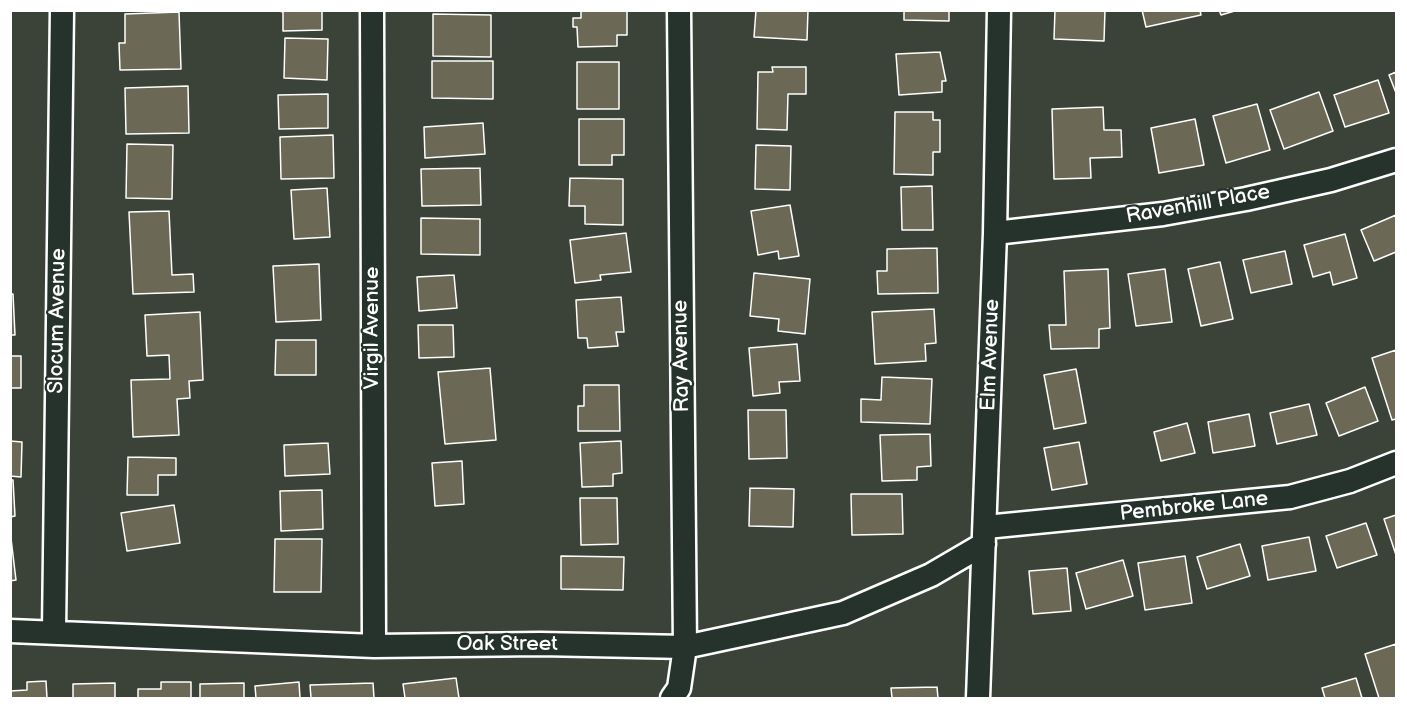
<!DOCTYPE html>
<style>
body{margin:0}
#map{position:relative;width:1407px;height:709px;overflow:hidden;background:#3b4339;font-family:"Balsamiq Sans",sans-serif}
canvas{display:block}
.frame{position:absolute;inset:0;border:12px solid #fff;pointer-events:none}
</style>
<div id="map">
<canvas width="1407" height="709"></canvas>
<div class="frame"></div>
</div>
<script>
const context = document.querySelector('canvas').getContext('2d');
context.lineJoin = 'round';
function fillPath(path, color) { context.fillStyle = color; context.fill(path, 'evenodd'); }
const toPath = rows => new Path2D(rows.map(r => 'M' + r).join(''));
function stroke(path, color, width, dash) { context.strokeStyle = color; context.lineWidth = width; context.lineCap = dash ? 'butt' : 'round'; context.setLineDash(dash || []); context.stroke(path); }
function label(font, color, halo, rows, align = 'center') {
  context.font = font + ' "Balsamiq Sans",sans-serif'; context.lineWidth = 4.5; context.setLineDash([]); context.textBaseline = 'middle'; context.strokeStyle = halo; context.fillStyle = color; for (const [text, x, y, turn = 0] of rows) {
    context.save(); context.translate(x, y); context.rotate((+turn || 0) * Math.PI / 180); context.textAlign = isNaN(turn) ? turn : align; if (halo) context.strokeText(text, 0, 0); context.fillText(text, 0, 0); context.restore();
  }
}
const building = toPath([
 [276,10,322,10,322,30,283,31,283,12,276,10],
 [581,10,627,10,627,35,617,35,617,46,578,47,577,27,573,27,573,18,581,18,581,10],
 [756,10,808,10,807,40,754,37,756,10],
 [904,10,949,10,949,21,904,20,904,10],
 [1055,10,1105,10,1104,41,1054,39,1055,10],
 [1142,10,1200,10,1201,15,1146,27,1142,10],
 [1219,10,1238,10,1221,15,1219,10],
 [179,12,181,69,120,70,119,43,125,43,125,14,179,12],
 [433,14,491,15,491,57,433,56,433,14],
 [285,38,328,39,327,80,284,78,285,38],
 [940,52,946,81,942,81,942,92,899,95,896,54,940,52],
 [432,61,493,61,493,99,432,98,432,61],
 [577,62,619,62,619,109,577,109,577,62],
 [772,67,806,67,806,94,788,94,787,130,757,129,758,72,773,72,772,67],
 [1396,72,1396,93,1389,75,1396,72],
 [1378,80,1389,113,1345,127,1334,95,1378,80],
 [188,86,189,133,126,134,125,88,188,86],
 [1319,92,1333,131,1284,149,1270,110,1319,92],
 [328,94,328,128,279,129,278,95,328,94],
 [1257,104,1270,150,1226,163,1213,116,1257,104],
 [1103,107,1104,130,1121,130,1122,157,1090,158,1091,178,1054,179,1052,109,1103,107],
 [895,112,933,112,933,120,940,120,940,152,933,152,933,175,894,174,895,112],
 [579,119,624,119,624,155,612,155,612,165,579,165,579,119],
 [1195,119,1204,165,1159,173,1151,128,1195,119],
 [483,123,485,154,425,158,424,127,483,123],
 [333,135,334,178,281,179,280,137,333,135],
 [127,144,173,145,172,199,126,198,127,144],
 [756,145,791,146,790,190,755,189,756,145],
 [480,168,481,205,422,206,421,169,480,168],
 [570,178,623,179,623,225,585,224,585,206,569,206,570,178],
 [932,186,933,230,902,230,901,187,932,186],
 [327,188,330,237,294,239,291,190,327,188],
 [790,205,799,256,779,259,778,251,758,255,751,211,790,205],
 [169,211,172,275,193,274,194,292,133,294,129,212,169,211],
 [1396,215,1396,252,1374,261,1361,230,1396,215],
 [421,218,480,219,480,255,421,254,421,218],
 [626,233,631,272,600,275,601,280,575,283,570,240,626,233],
 [1345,234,1357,278,1333,285,1330,272,1313,277,1304,245,1345,234],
 [937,248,938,293,878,294,877,271,887,271,887,249,937,248],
 [1285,251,1292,284,1251,293,1243,260,1285,251],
 [1220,262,1233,319,1201,326,1188,269,1220,262],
 [319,264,321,320,276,322,273,266,319,264],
 [1108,269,1110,328,1099,329,1099,348,1051,349,1049,325,1066,325,1064,271,1108,269],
 [1165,269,1172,322,1136,326,1128,274,1165,269],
 [754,273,810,279,805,334,778,331,779,319,750,316,754,273],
 [454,275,457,308,419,311,417,277,454,275],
 [10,294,13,294,15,335,10,335,10,294],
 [621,297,624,332,616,332,618,346,588,348,587,338,578,338,576,300,621,297],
 [934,309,936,343,925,344,926,361,875,364,872,312,934,309],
 [200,312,203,380,189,381,190,398,177,399,179,435,133,437,131,380,170,379,169,355,147,356,145,315,200,312],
 [418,325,453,325,454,357,419,358,418,325],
 [276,340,316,340,316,375,275,375,276,340],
 [797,344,800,381,779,382,780,393,753,396,749,348,797,344],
 [1396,350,1396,419,1392,420,1372,358,1396,350],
 [10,356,21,356,21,388,10,388,10,356],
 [490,368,496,440,445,444,438,372,490,368],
 [1076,369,1086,423,1054,429,1044,375,1076,369],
 [882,377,932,379,930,424,861,422,861,399,881,400,882,377],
 [584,385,619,385,620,431,578,431,578,406,584,406,584,385],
 [1365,387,1378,421,1339,436,1326,403,1365,387],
 [1309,404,1317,435,1277,444,1270,413,1309,404],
 [748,410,786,410,787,458,749,459,748,410],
 [1249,414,1255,446,1213,453,1208,422,1249,414],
 [1187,423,1195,453,1161,461,1154,432,1187,423],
 [930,434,931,466,917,467,917,480,882,481,880,435,930,434],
 [10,441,22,442,21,477,10,476,10,441],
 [621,441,622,473,613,474,613,486,582,487,580,443,621,441],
 [1079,442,1087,484,1052,490,1044,448,1079,442],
 [328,443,330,474,285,476,284,445,328,443],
 [128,457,176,458,176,475,158,475,158,495,127,495,128,457],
 [462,461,464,504,435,506,432,463,462,461],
 [10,480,13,480,15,516,10,517,10,480],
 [750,488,794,489,793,527,749,526,750,488],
 [322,490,323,529,281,531,280,491,322,490],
 [851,494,902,494,903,534,852,535,851,494],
 [580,498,617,498,618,544,581,545,580,498],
 [174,505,180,543,127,551,121,513,174,505],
 [1396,515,1396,555,1384,519,1396,515],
 [1366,523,1377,555,1337,568,1326,536,1366,523],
 [10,530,16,580,10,581,10,530],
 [1309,537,1316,571,1268,580,1262,546,1309,537],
 [275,539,322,539,321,592,274,592,275,539],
 [1240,544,1250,576,1207,589,1197,557,1240,544],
 [561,556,624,557,623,590,561,589,561,556],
 [1185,556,1192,603,1145,610,1138,563,1185,556],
 [1123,560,1133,596,1086,609,1076,573,1123,560],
 [1067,568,1071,611,1033,614,1029,571,1067,568],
 [1396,644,1396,698,1379,698,1365,654,1396,644],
 [456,678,459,698,405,698,403,684,456,678],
 [1356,678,1362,698,1325,698,1322,688,1356,678],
 [46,681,47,698,10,698,10,691,27,690,27,682,46,681],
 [161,682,191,682,191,698,138,698,138,689,161,689,161,682],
 [299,682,300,698,256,698,255,686,299,682],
 [115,683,115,698,73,698,73,684,115,683],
 [244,683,244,698,200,698,200,684,244,683],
 [373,683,374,698,311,698,310,685,373,683],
 [937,687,938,698,892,698,891,688,937,687]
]);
fillPath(building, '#6b6955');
stroke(building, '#fff', 1.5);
const street = toPath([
 [372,10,374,646],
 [995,233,1163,214,1246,199,1331,180,1396,160],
 [986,527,1290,497,1350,481,1396,463],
 [10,631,374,646,540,644,685,647,843,613,931,575,984,544],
 [54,631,62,10],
 [672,698,679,688,685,647,679,10],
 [978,698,995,233,999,10]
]);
stroke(street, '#fff', 27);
stroke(street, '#26332d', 22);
label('21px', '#fff', '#26332d', [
 ["Ravenhill Place",1198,205,-10],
 ["Slocum Avenue",58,321,-89],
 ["Virgil Avenue",373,328,-90],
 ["Elm Avenue",991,355,-88],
 ["Ray Avenue",682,356,-91],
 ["Pembroke Lane",1194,507,-6],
 ["Oak Street",507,645]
]);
</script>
